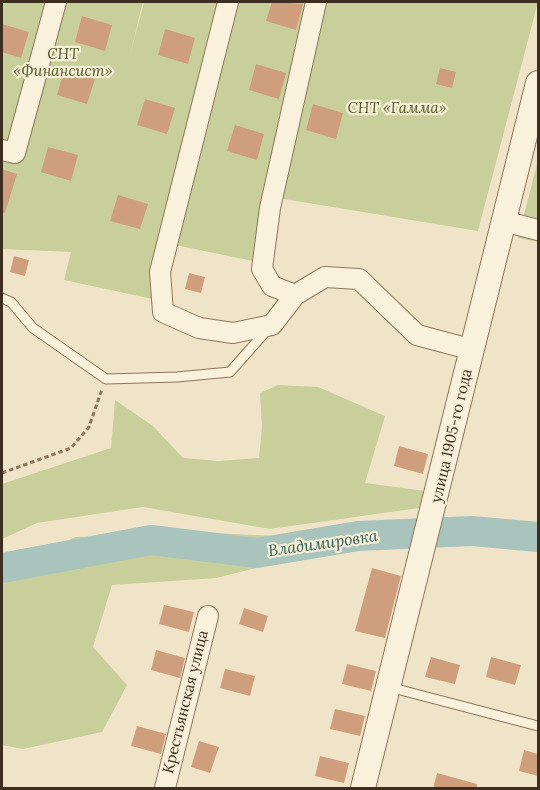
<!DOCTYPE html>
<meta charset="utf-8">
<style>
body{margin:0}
#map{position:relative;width:540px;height:790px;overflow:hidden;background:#f0e4c8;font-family:Lora,serif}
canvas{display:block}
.frame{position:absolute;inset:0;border:3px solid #3d2e20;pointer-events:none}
</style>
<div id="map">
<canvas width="540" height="790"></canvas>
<div class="frame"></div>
</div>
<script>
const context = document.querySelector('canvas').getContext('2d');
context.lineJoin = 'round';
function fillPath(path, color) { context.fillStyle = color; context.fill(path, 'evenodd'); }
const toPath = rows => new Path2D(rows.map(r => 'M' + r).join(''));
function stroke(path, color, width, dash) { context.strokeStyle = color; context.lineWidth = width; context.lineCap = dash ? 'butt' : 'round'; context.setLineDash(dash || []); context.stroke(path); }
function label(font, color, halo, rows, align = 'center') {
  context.font = font + ' Lora,serif'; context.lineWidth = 4.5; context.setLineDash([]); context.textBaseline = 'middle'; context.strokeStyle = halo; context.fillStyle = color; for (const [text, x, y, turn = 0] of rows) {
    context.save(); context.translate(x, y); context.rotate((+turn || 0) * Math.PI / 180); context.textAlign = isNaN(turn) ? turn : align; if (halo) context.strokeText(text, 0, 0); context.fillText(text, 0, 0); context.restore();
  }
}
fillPath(toPath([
 [2,2,143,2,130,55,144,2,538,2,478,231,266,196,253,261,175,245,157,300,64,280,71,252,2,249],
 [538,160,538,242,518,238],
 [278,385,318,387,385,416,365,483,426,491,426,507,270,529,143,507,37,523,2,539,2,484,111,448,115,400,153,426,183,458,218,461,259,458,262,427,260,393],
 [208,533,279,536,281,562,216,578,112,585,93,647,127,685,102,732,23,749,2,745,2,573,75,537]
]), '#c9cf9b');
stroke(toPath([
 [2,568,151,540,257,553,358,536,472,531,538,537]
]), '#a9c4bc', 30);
fillPath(toPath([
 [272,2,303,4,296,30,266,21],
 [82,16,112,25,105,51,75,42],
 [2,24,29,32,21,58,2,52],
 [165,29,195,38,188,64,158,55],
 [256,64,286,73,279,99,249,90],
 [440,68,456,72,452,88,436,84],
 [64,70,95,79,87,104,57,95],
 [145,99,175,108,167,134,137,125],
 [313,104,343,113,336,139,306,130],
 [235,125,264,134,257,160,227,151],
 [48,147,78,155,71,181,41,172],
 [2,169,17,174,5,213,2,212],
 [118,195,148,204,140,229,110,221],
 [14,256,29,260,25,276,10,272],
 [189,273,205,277,201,293,185,289],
 [399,446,428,454,423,474,394,466],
 [372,568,401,576,385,638,355,631],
 [164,605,194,612,189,632,159,624],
 [244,608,268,616,263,632,239,624],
 [156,650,185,658,180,678,151,670],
 [431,657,460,665,455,684,425,677],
 [491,657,521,665,515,685,486,677],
 [347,664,376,671,371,691,342,684],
 [225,669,255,676,250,696,220,688],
 [335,709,365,716,360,736,330,729],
 [137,726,166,734,161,754,131,746],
 [199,741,219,747,210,773,191,767],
 [524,750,538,754,538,776,519,771],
 [320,756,349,763,344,783,315,776],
 [437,773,477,784,477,789,433,789]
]), '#cf9f7d');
const service = toPath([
 [2,298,11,302,33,328,106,379,177,377,230,372,268,329],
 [389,687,538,726]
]);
const minor = toPath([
 [228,2,160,272,163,312,199,328,233,333,272,325,295,295,325,277,359,279,417,335,473,350],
 [2,150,15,153,56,2],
 [503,221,538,230],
 [295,295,272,286,262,269,270,208,316,2],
 [165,788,208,616]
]);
const tertiary = toPath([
 [363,788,538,83]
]);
stroke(service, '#8d765c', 11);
stroke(minor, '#8d765c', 22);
stroke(tertiary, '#8d765c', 26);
stroke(toPath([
 [2,473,71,448,89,427,102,389]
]), '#8d765c', 3, [4.5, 3]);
stroke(service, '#faf1dc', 9);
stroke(minor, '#faf1dc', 20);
stroke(tertiary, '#faf1dc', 24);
label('italic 15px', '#4d5a26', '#f7eed8', [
 ["СНТ",63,55],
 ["«Финансист»",63,72],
 ["СНТ «Гамма»",397,109]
]);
label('15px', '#3d2e20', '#f7eed8', [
 ["улица 1905-го года",452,436,-77],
 ["Крестьянская улица",186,702,-76]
]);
label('italic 16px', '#2f5d5a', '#f7eed8', [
 ["Владимировка",323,544,-8]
]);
</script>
